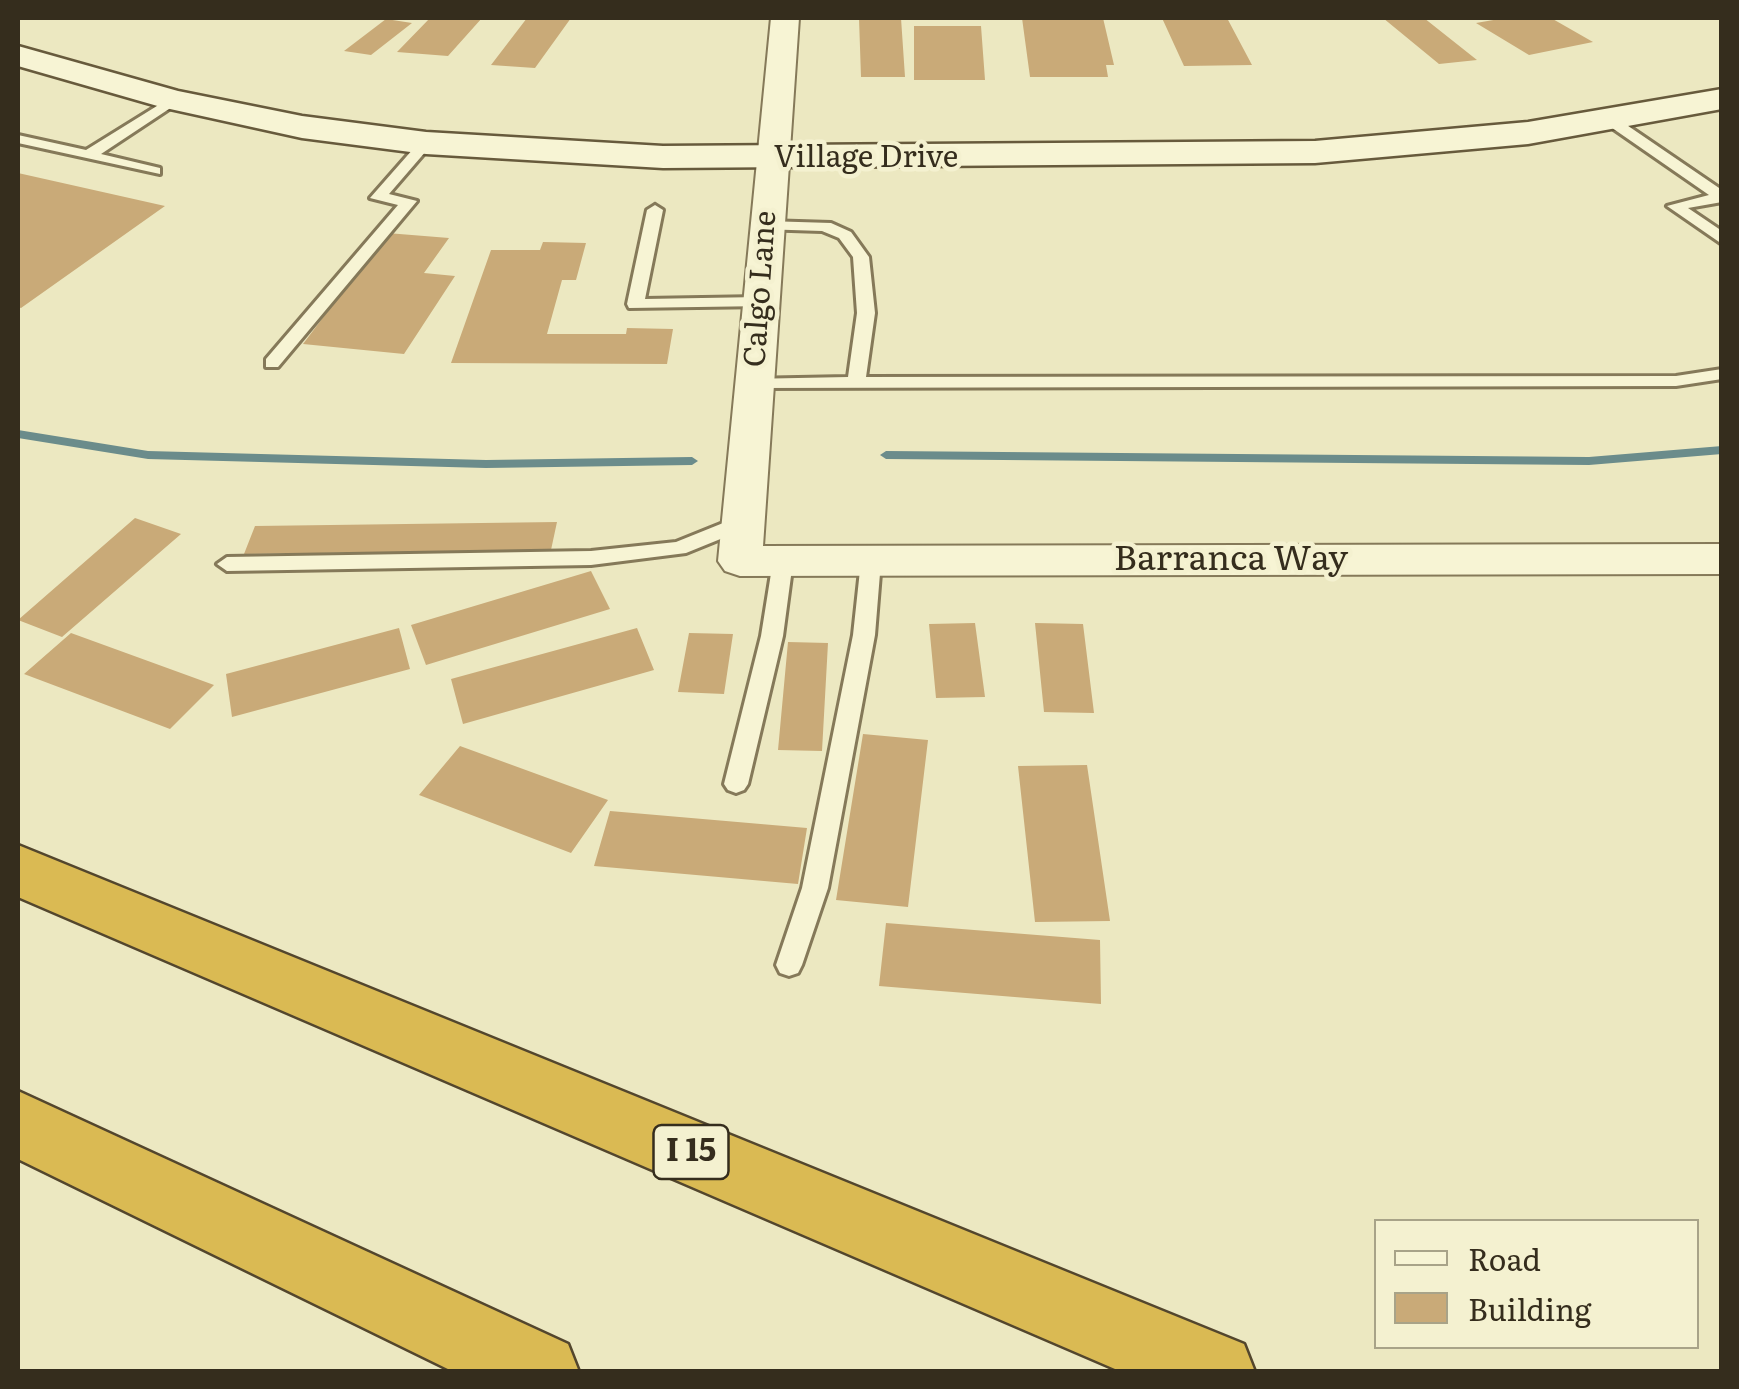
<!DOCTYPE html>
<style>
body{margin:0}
#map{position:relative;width:1739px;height:1389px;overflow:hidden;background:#ece8c1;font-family:Literata,serif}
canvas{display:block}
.frame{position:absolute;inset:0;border:20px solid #352d1d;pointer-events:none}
.legend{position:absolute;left:1374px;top:1219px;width:325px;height:130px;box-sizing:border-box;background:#f4f1d0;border:2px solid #a8a388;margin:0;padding:12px 18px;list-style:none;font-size:30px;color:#352d1d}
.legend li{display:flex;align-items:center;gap:20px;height:50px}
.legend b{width:50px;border:2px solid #a8a388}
</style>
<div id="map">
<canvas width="1739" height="1389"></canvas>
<div class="frame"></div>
<ul class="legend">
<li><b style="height:12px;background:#f7f4d4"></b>Road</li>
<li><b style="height:28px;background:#c9aa78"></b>Building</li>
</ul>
</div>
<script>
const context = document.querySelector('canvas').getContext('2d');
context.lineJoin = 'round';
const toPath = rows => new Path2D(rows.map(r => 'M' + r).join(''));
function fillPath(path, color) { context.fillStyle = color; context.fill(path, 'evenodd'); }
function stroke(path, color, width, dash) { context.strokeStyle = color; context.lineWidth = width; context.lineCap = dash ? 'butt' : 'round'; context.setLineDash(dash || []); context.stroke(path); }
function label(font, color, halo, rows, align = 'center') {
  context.font = font + ' Literata,serif'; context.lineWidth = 9; context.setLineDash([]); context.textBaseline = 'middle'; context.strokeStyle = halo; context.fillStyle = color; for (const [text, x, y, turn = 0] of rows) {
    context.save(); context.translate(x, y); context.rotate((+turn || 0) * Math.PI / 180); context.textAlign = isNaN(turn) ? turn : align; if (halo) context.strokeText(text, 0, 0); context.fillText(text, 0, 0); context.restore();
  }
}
fillPath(toPath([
 [18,430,148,451,486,460,692,457,698,461,692,465,486,468,148,459,18,438,18,430],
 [1722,446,1722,454,1589,465,886,459,880,455,886,451,1589,457,1722,446]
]), '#6b8c8b');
fillPath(toPath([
 [430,18,482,18,448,56,397,52],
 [527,18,571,18,535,68,491,65],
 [859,18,901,18,905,77,861,77],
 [1022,18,1103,18,1114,65,1106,65,1108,77,1030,77],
 [1162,18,1227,18,1252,65,1184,66],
 [1383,18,1424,18,1477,60,1439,64],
 [1505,18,1551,18,1593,42,1529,55,1476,23],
 [386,19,412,23,371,55,344,51],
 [914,26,981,26,985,80,914,80],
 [18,173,165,206,21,308,18,307],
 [387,233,449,238,424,273,455,276,404,354,303,344],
 [543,242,586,243,576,280,562,280,547,334,626,334,627,328,673,329,667,364,451,363,491,250,540,250],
 [135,518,181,534,62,637,18,620],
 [557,522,551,550,244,554,255,526],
 [591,571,610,609,426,665,411,625],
 [975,623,985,697,936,698,929,624],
 [1035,623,1083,624,1094,713,1044,712],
 [399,628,410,669,232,717,226,674],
 [637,628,654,670,463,724,451,679],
 [71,633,214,685,170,729,24,674],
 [689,633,733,634,724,694,678,692],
 [788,642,828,643,822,751,778,750],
 [863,734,928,740,908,907,836,900],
 [460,746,608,800,571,853,419,795],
 [1087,765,1110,921,1035,922,1018,766],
 [610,811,807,828,798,884,594,866],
 [886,923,1100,940,1101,1004,879,986]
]), '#c9aa78');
const service = toPath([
 [173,96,180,100,178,103,101,154,160,168,160,174,18,143,18,135,86,150,173,96],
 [1605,117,1615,117,1722,190,1722,202,1688,208,1722,231,1722,244,1667,206,1709,195,1605,123,1605,117],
 [421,140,433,143,389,194,417,201,278,367,266,367,266,359,398,205,370,198,421,140],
 [655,205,663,210,645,299,760,297,766,298,766,306,629,308,627,304,647,210,655,205],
 [766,221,831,223,851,232,869,257,875,313,866,377,1676,376,1722,369,1722,379,1676,386,754,388,745,383,748,379,848,377,857,313,853,257,839,238,822,231,760,229,760,223,766,221],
 [743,515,753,522,750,527,686,553,591,565,227,571,217,564,227,557,591,551,676,542,743,515],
 [783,554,793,561,783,636,748,784,744,790,736,793,728,790,724,784,761,636,773,561,783,554],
 [871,554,881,561,875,635,828,888,802,965,798,973,789,976,780,973,776,965,802,888,853,635,861,561,871,554]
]);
const minor = toPath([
 [771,18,799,18,763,546,1722,544,1722,574,740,576,725,571,718,561,771,18]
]);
const secondary = toPath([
 [18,46,178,91,302,116,426,132,663,146,1315,141,1528,122,1722,89,1722,109,1528,144,1315,163,663,168,426,154,302,138,161,107,18,66,18,46]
]);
const motorway = toPath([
 [18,845,1244,1344,1255,1372,1122,1372,18,897,18,845],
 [18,1091,568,1344,579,1372,454,1372,18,1159,18,1091]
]);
stroke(service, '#857959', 6);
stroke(minor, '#857959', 4);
stroke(secondary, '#675a3c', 5);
stroke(motorway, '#53462d', 5);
fillPath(service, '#f7f4d4');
fillPath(minor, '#f7f4d4');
fillPath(secondary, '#f7f4d4');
fillPath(motorway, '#daba53');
label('30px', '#352d1d', '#f4f1d0', [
 ["Village Drive",866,158],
 ["Calgo Lane",761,289,-86]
]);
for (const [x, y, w] of [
 [691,1152,75]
]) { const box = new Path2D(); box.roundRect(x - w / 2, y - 27, w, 54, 8); context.fillStyle = '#f4f1d0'; context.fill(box); stroke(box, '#352d1d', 2.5); }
label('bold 32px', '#352d1d', null, [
 ["I 15",691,1152]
]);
label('35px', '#352d1d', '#f4f1d0', [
 ["Barranca Way",1231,560]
]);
</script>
